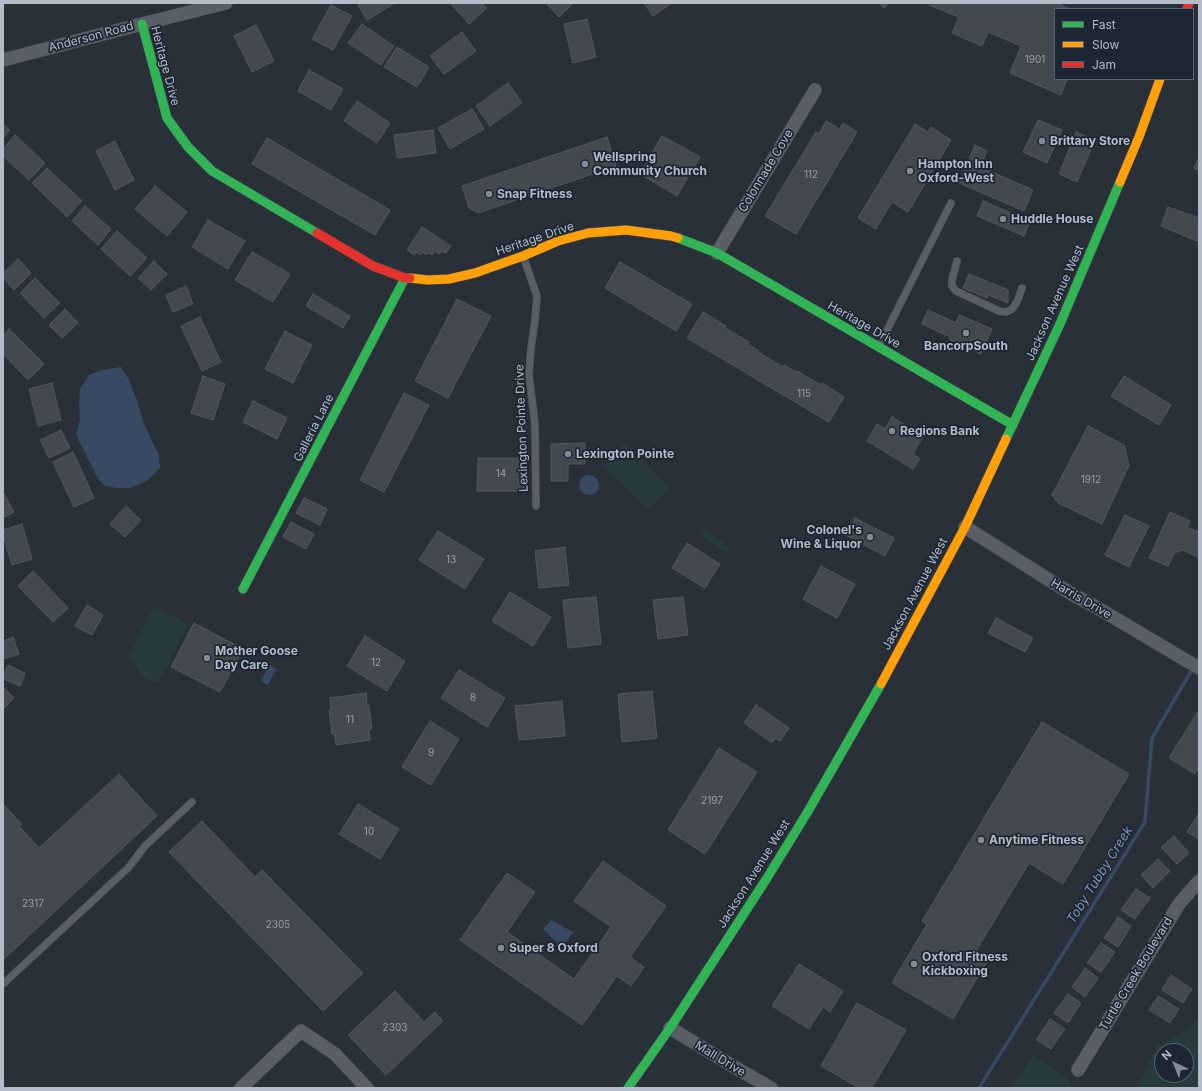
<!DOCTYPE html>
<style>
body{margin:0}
#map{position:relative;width:1202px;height:1091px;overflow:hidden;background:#2a3038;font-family:Inter,sans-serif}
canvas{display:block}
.frame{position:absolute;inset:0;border:4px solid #b4bcc9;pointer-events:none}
.legend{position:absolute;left:1054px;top:8px;width:140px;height:72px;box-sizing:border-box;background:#1d2633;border:1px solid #59626f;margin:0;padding:5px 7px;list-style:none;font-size:12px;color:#b4bcc9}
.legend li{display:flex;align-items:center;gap:8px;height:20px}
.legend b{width:20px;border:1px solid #59626f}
.north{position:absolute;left:1154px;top:1043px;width:40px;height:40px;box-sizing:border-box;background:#1d2633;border:1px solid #59626f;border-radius:50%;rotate:317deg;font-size:11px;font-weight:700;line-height:16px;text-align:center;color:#b4bcc9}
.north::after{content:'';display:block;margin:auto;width:14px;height:18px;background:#848b96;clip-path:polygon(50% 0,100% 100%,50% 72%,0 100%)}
</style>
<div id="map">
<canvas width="1202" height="1091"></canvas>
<div class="frame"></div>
<ul class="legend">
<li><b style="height:5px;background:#30b455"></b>Fast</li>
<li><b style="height:5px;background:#ff9f0a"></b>Slow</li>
<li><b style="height:5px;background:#e5322d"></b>Jam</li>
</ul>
<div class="north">N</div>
</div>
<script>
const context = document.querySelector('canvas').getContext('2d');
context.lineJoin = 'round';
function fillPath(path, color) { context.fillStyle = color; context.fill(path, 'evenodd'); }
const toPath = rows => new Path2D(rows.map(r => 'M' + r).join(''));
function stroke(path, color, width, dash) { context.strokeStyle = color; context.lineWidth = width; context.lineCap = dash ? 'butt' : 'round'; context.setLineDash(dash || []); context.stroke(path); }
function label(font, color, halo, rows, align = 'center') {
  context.font = font + ' Inter,sans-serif'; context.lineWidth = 3.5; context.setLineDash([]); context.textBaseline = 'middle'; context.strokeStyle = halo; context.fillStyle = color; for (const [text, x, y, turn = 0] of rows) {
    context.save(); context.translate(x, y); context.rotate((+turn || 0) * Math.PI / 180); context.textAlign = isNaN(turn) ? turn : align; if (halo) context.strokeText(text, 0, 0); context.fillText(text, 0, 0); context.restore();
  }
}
fillPath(toPath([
 [624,444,670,488,649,510,603,467],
 [703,528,730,547,726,553,699,534],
 [153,607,188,624,158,684,143,677,129,657],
 [1199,1015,1199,1088,1137,1088,1157,1046,1189,1029],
 [1162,1051,1186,1051,1186,1075,1162,1075],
 [1033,1055,1066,1077,1074,1088,1011,1088]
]), '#273a3e');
fillPath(toPath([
 [121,367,128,378,137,400,144,424,159,456,160,468,147,481,130,488,118,488,105,486,98,479,76,435,80,420,79,403,80,389,89,375,102,370],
 '579 485a10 10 0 1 1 20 0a10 10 0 1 1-20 0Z',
 [269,665,276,669,268,685,261,681],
 [551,920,573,932,562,948,543,929]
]), '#384963');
stroke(toPath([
 [979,1088,1145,822,1152,738,1193,668]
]), '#384963', 3.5);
const building = toPath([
 [357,3,395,3,367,20,357,3],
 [450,3,482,3,487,8,469,24,450,3],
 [546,3,573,3,559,17,546,3],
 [644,3,672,3,653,16,644,3],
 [879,3,890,3,884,8,879,3],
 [930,3,1056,3,1070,9,1055,9,1055,79,1067,79,1061,95,1010,73,1021,46,988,32,982,46,952,33,959,17,929,5,930,3],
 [331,5,352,16,333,50,312,39,331,5],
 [587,19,596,57,573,63,564,24,587,19],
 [362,24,394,46,381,65,348,43,362,24],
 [256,25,274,61,252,72,234,36,256,25],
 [462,32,476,51,444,74,430,56,462,32],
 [397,47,429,67,417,87,384,67,397,47],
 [309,70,343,89,331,110,298,91,309,70],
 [508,83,522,103,490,126,476,106,508,83],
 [357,101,390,123,377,143,344,121,357,101],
 [472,109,484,129,450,149,438,128,472,109],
 [1038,120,1062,130,1047,163,1023,152,1038,120],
 [826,121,840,129,843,123,857,132,796,234,765,216,816,132,819,134,826,121],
 [3,124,10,130,3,138,3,124],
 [915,124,928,132,931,127,951,140,908,212,892,202,876,229,858,218,915,124],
 [433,130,436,153,397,158,394,135,433,130],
 [1076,132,1095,140,1077,182,1059,174,1076,132],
 [15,135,45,163,29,180,3,156,3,149,15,135],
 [662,136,700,157,677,196,640,174,662,136],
 [607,137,616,166,478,213,469,208,462,186,607,137],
 [267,138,390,210,375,235,252,164,267,138],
 [115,141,134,180,115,190,96,151,115,141],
 [975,145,987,151,980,167,1033,190,1024,211,959,183,975,145],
 [1199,157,1199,170,1194,168,1199,157],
 [47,168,82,201,67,217,32,183,47,168],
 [155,186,187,212,167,236,135,209,155,186],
 [983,201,1030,221,1024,236,977,216,983,201],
 [85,206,111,229,98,245,72,221,85,206],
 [1168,207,1199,218,1199,242,1161,226,1168,207],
 [208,220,245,241,228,269,192,247,208,220],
 [422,227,451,246,446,253,441,251,439,254,435,251,432,255,427,252,426,255,422,252,420,255,416,252,414,255,407,250,422,227],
 [117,231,147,258,130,276,101,249,117,231],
 [252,252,290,274,273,302,235,280,252,252],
 [18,259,31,273,14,290,3,278,3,273,18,259],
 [154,261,167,274,151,290,138,278,154,261],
 [620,262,692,304,676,331,605,288,620,262],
 [969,274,1008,290,1008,303,988,295,987,298,963,288,969,274],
 [35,278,60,303,44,318,20,293,35,278],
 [186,286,193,304,173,312,166,295,186,286],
 [313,294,350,316,343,328,306,306,313,294],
 [457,299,491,316,448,398,415,381,457,299],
 [65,309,78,323,62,338,49,325,65,309],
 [928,310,956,323,959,315,992,329,981,354,949,339,950,337,922,324,928,310],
 [703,312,726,326,725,328,749,342,748,344,759,351,758,352,783,367,784,365,796,372,797,371,821,385,822,383,844,397,829,422,687,338,703,312],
 [200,317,221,362,202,371,181,326,200,317],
 [9,329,44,364,28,380,3,354,3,336,9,329],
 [285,331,312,345,293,383,265,369,285,331],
 [203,376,225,384,213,420,191,413,203,376],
 [1124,376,1171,405,1159,425,1111,396,1124,376],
 [52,383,61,420,38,426,29,389,52,383],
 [404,393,429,405,384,492,360,480,404,393],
 [253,401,287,418,277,439,243,422,253,401],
 [892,417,923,436,913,454,920,459,913,469,867,441,877,424,885,429,892,417],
 [1088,426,1124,445,1129,465,1102,524,1058,503,1052,495,1088,426],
 [61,430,70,448,49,458,40,440,61,430],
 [585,443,585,464,568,464,568,481,551,481,551,444,585,443],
 [73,452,94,498,74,507,53,462,73,452],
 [478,458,525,458,524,491,477,491,478,458],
 [3,492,14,512,3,518,3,492],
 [304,498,327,509,320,525,296,513,304,498],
 [126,506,141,520,125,537,110,524,126,506],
 [1170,512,1190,521,1187,527,1199,532,1199,558,1183,550,1174,553,1168,566,1149,558,1170,512],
 [1125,515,1149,526,1129,567,1105,555,1125,515],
 [855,518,894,538,885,556,846,535,855,518],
 [291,522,314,534,306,549,283,537,291,522],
 [22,524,32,559,12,565,3,534,3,530,22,524],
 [438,531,484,559,465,589,419,560,438,531],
 [687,543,720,564,705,588,672,568,687,543],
 [565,547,569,585,539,588,535,551,565,547],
 [821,566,855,584,837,618,803,599,821,566],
 [33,571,68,608,53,622,18,586,33,571],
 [510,592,551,617,533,646,492,621,510,592],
 [596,597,601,644,568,648,563,600,596,597],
 [683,597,688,635,658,639,653,600,683,597],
 [87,605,103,615,92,635,75,626,87,605],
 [996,618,1033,638,1025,652,988,633,996,618],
 [194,623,243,649,220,692,171,667,194,623],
 [365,636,405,661,387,691,347,666,365,636],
 [13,637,19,654,3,659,3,641,13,637],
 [8,665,25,673,20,686,3,679,3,676,8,665],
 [459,670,505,698,487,727,441,698,459,670],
 [3,687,14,698,4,708,3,707,3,687],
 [652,691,657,738,622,742,618,694,652,691],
 [366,693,367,705,369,705,372,729,369,729,370,740,336,745,334,733,332,734,329,710,331,710,330,698,366,693],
 [562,701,565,736,519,740,515,706,562,701],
 [756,705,789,728,780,741,775,738,772,743,744,723,756,705],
 [1197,713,1199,714,1199,767,1195,774,1169,758,1197,713],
 [430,721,459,739,431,785,402,767,430,721],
 [1042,722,1129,774,1063,884,1029,863,976,951,989,958,953,1019,892,983,927,924,922,921,1042,722],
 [719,748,757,772,705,854,668,830,719,748],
 [119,774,157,816,3,960,3,804,22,824,19,826,39,848,119,774],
 [358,804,399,829,380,859,339,834,358,804],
 [1199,813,1199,839,1187,832,1199,813],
 [202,821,255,877,262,870,363,973,323,1011,169,852,202,821],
 [1174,836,1189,853,1177,864,1161,847,1174,836],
 [1158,859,1170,871,1153,888,1141,875,1158,859],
 [603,861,666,906,630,957,644,967,631,986,617,976,582,1025,460,940,507,873,535,892,507,932,574,979,611,927,574,901,603,861],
 [1136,889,1150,898,1135,919,1121,910,1136,889],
 [1118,917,1131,926,1118,947,1104,938,1118,917],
 [1101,943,1115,952,1101,972,1087,963,1101,943],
 [799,964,843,991,830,1012,823,1007,809,1029,772,1006,799,964],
 [1085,968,1098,978,1085,997,1072,987,1085,968],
 [1171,975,1192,989,1183,1003,1162,990,1171,975],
 [395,991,424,1022,435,1012,443,1021,386,1075,348,1035,395,991],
 [1068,994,1081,1003,1068,1023,1054,1013,1068,994],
 [1158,996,1179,1009,1170,1023,1149,1010,1158,996],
 [857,1003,906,1030,872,1088,859,1088,821,1066,857,1003],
 [1050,1019,1065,1029,1051,1049,1036,1040,1050,1019]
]);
fillPath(building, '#444950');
stroke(building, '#52575f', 1);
const lane = toPath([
 [523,256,537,296,535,321,531,348,529,375,535,425,536,506],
 [957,261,952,280,952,286,956,291,999,311,1006,312,1012,309,1017,302,1022,288],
 [879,346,951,203],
 [3,984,128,868,145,846,192,802]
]);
const street = toPath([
 [3,60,142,24,226,3],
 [717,253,815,90],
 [965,527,1070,593,1096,607,1199,668],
 [670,1028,736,1068,771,1088],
 [1078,1070,1179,904,1199,881],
 [241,1088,301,1031,335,1054,367,1088]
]);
const fast = toPath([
 [142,24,167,118,188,147,212,171,317,233],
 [678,238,717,253,1013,425],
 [1006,439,1060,324,1120,182],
 [243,589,405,278],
 [628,1088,670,1028,767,878,807,813,881,684]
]);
const slow = toPath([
 [1120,182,1139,137,1160,79],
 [410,278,428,280,449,279,475,273,523,256,558,241,588,233,626,230,671,236,678,238],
 [881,684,965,527,1006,439]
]);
const jam = toPath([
 [1187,9,1189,3],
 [317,233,373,266,405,278,410,278]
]);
stroke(lane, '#484c53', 8);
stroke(street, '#484c53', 14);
stroke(fast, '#484c53', 10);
stroke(slow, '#484c53', 10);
stroke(jam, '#484c53', 10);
stroke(lane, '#5a5e66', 7);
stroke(street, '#5a5e66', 13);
stroke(fast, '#30b455', 9);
stroke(slow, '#ff9f0a', 9);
stroke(jam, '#e5322d', 9);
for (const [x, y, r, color] of [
 [1042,141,4,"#848b96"],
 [585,164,4,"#848b96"],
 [910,171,4,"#848b96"],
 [489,194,4,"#848b96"],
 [1003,219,4,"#848b96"],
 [966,333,4,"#848b96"],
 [892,431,4,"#848b96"],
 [568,454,4,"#848b96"],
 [870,537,4,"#848b96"],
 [207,658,4,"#848b96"],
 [981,840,4,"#848b96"],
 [501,948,4,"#848b96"],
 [914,964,4,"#848b96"]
]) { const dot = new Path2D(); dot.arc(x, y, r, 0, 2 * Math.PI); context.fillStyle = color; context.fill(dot); stroke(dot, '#1d2633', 1.5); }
label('10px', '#989fab', null, [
 ["1901",1035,60],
 ["112",811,175],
 ["115",804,394],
 ["14",501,474],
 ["1912",1091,480],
 ["13",451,560],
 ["12",376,663],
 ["8",473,698],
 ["11",350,720],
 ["9",431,753],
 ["2197",712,801],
 ["10",369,832],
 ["2317",33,904],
 ["2305",278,925],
 ["2303",395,1028]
]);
label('12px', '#b4bcc9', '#1d2633', [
 ["Anderson Road",91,37,-15],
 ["Heritage Drive",165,66,75],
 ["Colonnade Cove",766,171,-59],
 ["Heritage Drive",535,239,-19],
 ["Jackson Avenue West",1055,303,-66],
 ["Heritage Drive",864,325,30],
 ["Galleria Lane",314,428,-63],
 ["Lexington Pointe Drive",522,428,-92],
 ["Jackson Avenue West",915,594,-62],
 ["Harris Drive",1081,599,30],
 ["Jackson Avenue West",754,874,-58],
 ["Turtle Creek Boulevard",1136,974,-59],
 ["Mall Drive",720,1059,31]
]);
label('bold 12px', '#b4bcc9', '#1d2633', [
 ["Brittany Store",1050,141],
 ["Wellspring",593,157],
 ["Community Church",593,171],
 ["Hampton Inn",918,164],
 ["Oxford-West",918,178],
 ["Snap Fitness",497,194],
 ["Huddle House",1011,219],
 ["BancorpSouth",966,346,"center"],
 ["Regions Bank",900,431],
 ["Lexington Pointe",576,454],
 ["Colonel's",862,530,"right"],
 ["Wine & Liquor",862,544,"right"],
 ["Mother Goose",215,651],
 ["Day Care",215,665],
 ["Anytime Fitness",989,840],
 ["Super 8 Oxford",509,948],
 ["Oxford Fitness",922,957],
 ["Kickboxing",922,971]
], 'left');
label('italic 13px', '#7c92b1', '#1d2633', [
 ["Toby Tubby Creek",1100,875,-58]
]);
</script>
